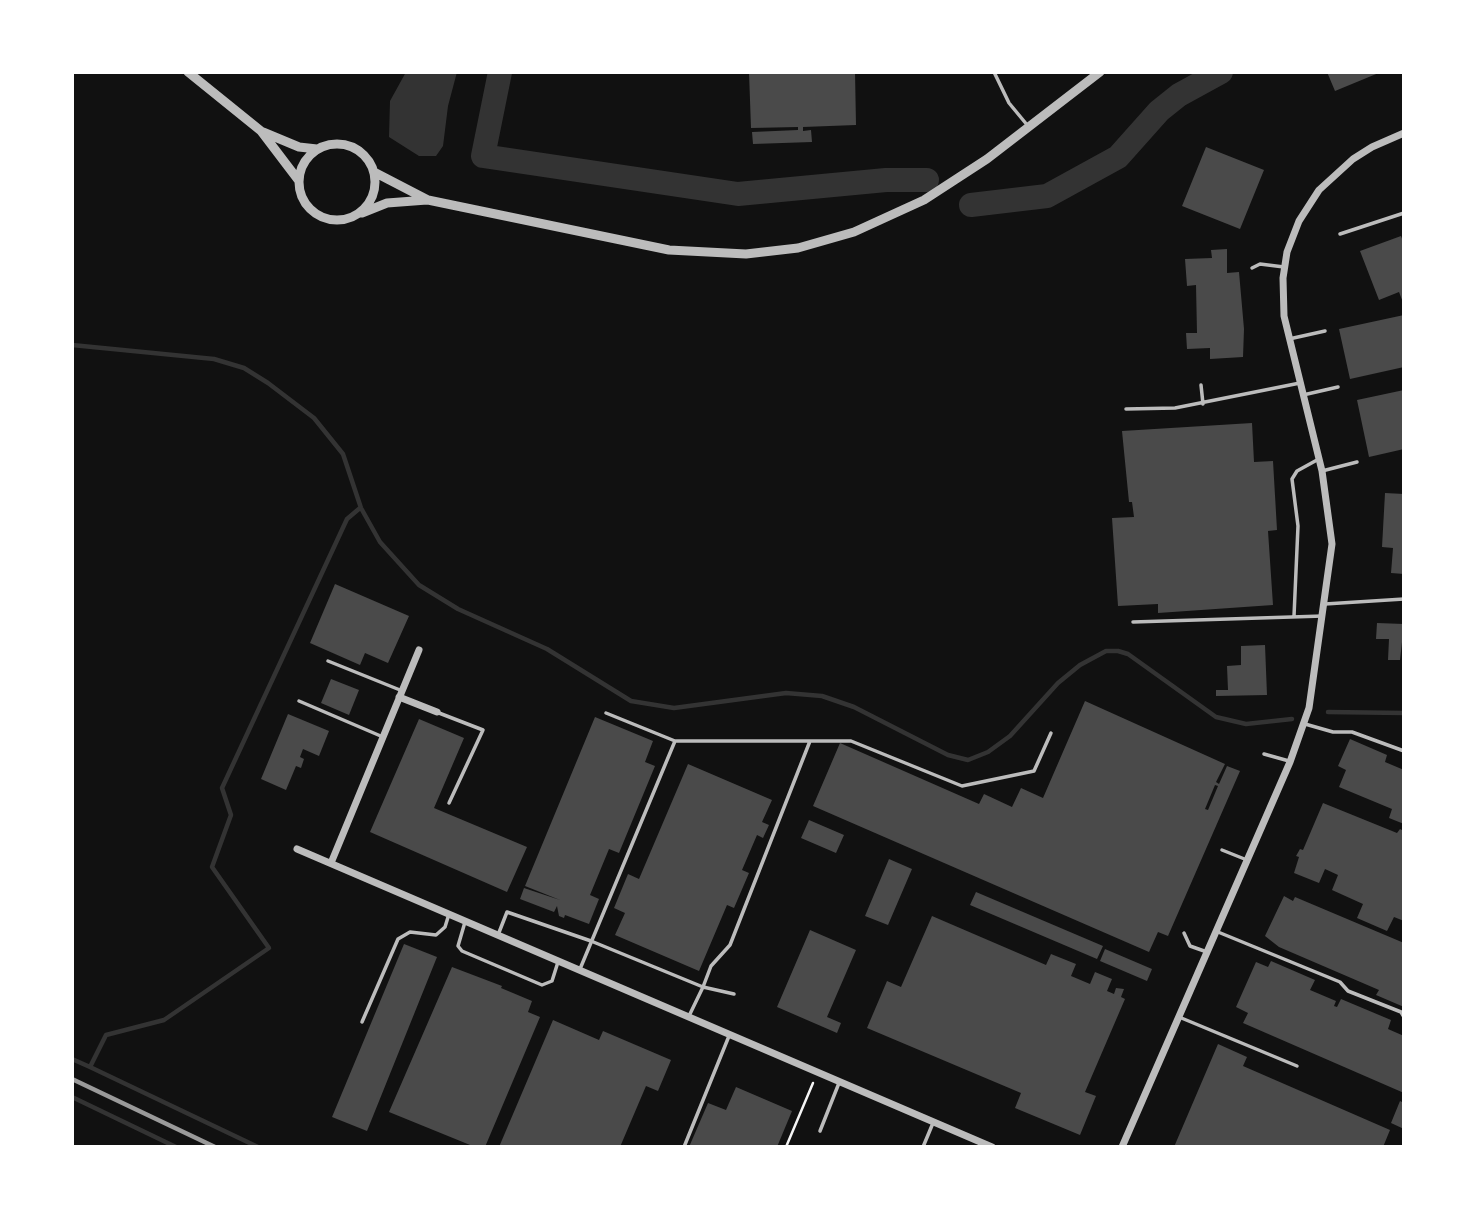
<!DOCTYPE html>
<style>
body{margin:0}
#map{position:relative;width:1476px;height:1219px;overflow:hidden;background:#111;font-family:Montserrat,sans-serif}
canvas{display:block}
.frame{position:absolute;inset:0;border:74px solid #fff;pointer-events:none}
</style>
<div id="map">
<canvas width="1476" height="1219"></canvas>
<div class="frame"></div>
</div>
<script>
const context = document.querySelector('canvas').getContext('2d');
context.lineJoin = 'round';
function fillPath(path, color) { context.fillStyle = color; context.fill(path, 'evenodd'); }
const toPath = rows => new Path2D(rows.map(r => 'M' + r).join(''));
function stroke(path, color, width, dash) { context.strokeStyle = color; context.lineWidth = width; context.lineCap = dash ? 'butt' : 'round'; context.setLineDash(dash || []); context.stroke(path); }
fillPath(toPath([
 [406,72,457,72,448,106,443,146,436,156,419,156,389,137,390,101]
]), '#333');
stroke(toPath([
 [72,345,214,359,244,368,268,383,314,418,343,454,361,508,380,542,419,585,458,609,547,649,631,701,674,708,786,693,822,696,854,707,948,755,968,760,988,752,1010,736,1058,683,1080,665,1106,651,1118,651,1128,654,1216,717,1246,724,1292,719],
 [1328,712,1404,713],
 [72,1059,90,1067],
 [72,1097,176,1147],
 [258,1147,90,1067,106,1035,164,1020,269,948,212,867,231,815,222,788,347,519,360,508]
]), '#333', 4.5);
stroke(toPath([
 [500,72,483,156,738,194,886,180,927,180],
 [971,205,1047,196,1118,157,1159,111,1179,95,1221,72]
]), '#333', 24);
fillPath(toPath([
 [749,72,855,72,856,125,803,127,803,131,811,130,812,142,753,144,752,132,798,130,798,127,751,128],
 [1327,72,1381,72,1335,91],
 [1206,147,1264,170,1240,229,1182,206],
 [1401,236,1404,244,1404,305,1399,292,1379,300,1360,251],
 [1227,249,1227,273,1239,272,1244,329,1243,357,1210,359,1210,348,1187,349,1186,333,1197,333,1196,285,1187,286,1185,259,1212,258,1211,250],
 [1404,315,1404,367,1350,379,1339,329],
 [1404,390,1404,449,1369,457,1357,400],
 [1252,423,1254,462,1273,461,1277,530,1268,531,1273,605,1158,613,1158,604,1118,606,1112,518,1134,517,1132,502,1129,502,1122,431],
 [1385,493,1404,494,1404,574,1391,573,1393,548,1382,547],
 [335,584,409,616,388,663,365,653,360,665,310,643],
 [1377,623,1404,624,1400,660,1388,660,1389,639,1376,639],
 [1265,645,1267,695,1216,696,1216,690,1228,690,1227,666,1241,665,1241,646],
 [331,679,359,690,349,715,321,703],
 [1085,701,1225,764,1216,782,1219,784,1227,766,1240,771,1168,936,1158,932,1149,952,813,806,840,743,979,804,984,794,1012,807,1021,788,1043,798],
 [1215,785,1218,786,1208,810,1205,809],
 [288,714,329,731,319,756,303,749,300,757,304,759,301,768,296,766,286,790,261,779],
 [595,717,653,741,645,762,655,766,619,853,609,849,590,895,599,899,589,924,565,915,564,918,559,916,557,906,554,912,520,899,524,888,560,900,525,886],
 [419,719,464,738,434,808,527,847,507,892,370,832],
 [1350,739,1387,755,1385,762,1404,770,1404,824,1389,818,1392,809,1339,787,1346,770,1338,766],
 [688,764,772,800,762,822,769,825,763,838,757,835,742,870,749,873,734,908,727,905,699,971,615,935,625,913,614,908,628,874,639,879],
 [1323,803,1397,833,1400,829,1404,831,1404,921,1394,917,1387,931,1357,918,1363,904,1332,890,1338,875,1325,869,1319,883,1294,873,1299,857,1296,856,1300,849,1303,850],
 [809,820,844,835,836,853,801,838],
 [889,859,912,869,888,925,865,916],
 [976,892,1103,946,1097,959,970,905],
 [1284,896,1293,901,1295,897,1404,943,1404,1007,1376,995,1379,990,1279,947,1265,936],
 [932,916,1046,965,1051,954,1076,964,1071,976,1090,984,1095,972,1112,979,1107,991,1114,994,1116,988,1124,989,1121,997,1125,999,1085,1092,1096,1096,1080,1135,1015,1108,1021,1093,867,1028,887,981,901,987],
 [810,930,856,950,827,1017,841,1023,837,1033,777,1007],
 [404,944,437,957,367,1131,332,1117],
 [1105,949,1152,969,1147,981,1100,961],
 [1271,961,1315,980,1310,990,1336,1001,1334,1006,1337,1007,1341,999,1391,1020,1388,1029,1404,1036,1404,1093,1243,1023,1248,1013,1236,1007,1256,962,1268,967],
 [452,967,502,986,501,988,532,1001,528,1012,540,1017,485,1147,475,1147,389,1112],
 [553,1020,599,1040,603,1031,671,1060,658,1091,646,1086,620,1147,499,1147],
 [1218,1044,1247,1057,1243,1066,1390,1130,1383,1147,1174,1147],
 [736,1087,792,1111,777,1147,689,1147,708,1103,726,1110],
 [1400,1101,1404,1103,1404,1129,1391,1123]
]), '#4a4a4a');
stroke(toPath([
 [786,1147,813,1083]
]), '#f5f5f5', 2.5);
stroke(toPath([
 [994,72,1009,103,1028,126],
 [1340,234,1404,213],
 [1252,268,1260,264,1284,267],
 [1289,339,1325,331],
 [1201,385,1203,404],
 [1303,395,1338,387],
 [1126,409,1175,408,1300,383],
 [1322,471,1357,462],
 [1325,604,1404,599],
 [1294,616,1298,526,1292,479,1297,471,1317,460],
 [1133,622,1323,616],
 [328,661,400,690],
 [299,701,383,737],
 [439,713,483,730,449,803],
 [606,713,675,741,851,741,962,786,1034,771,1051,733],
 [1305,724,1333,732,1352,732,1404,751],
 [1264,754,1289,761],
 [1222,850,1247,860],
 [465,922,458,946,462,951,542,985,552,981,558,962],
 [1218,932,1340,982,1348,991,1401,1012,1404,1017],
 [1184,933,1190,946,1207,952],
 [498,935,507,912,591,941,703,987,711,966,730,945,810,741],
 [580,969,675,741],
 [689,1016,703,987,734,994],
 [1179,1017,1297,1066],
 [362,1022,398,939,410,932,436,935,445,927,449,914],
 [820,1131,839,1083],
 [684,1147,729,1036],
 [923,1147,933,1123]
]), '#bcbcbc', 3.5);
stroke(toPath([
 [399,697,437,712],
 [297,849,992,1147],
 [331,863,419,650],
 [1122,1147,1290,762,1309,708,1332,544,1322,471,1284,316,1283,278,1287,252,1299,221,1319,190,1353,159,1372,147,1404,133]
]), '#bcbcbc', 7);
stroke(toPath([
 [188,72,261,131,299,181],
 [263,132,299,147,317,149],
 '299 182a38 38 0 1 1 76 0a38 38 0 1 1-76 0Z',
 [374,172,428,200,669,250,746,254,798,248,854,232,924,200,987,159,1100,72],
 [362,213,387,203,427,200]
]), '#bcbcbc', 9);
stroke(toPath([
 [72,1079,215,1147]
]), '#9a9a9a', 4.5);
</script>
